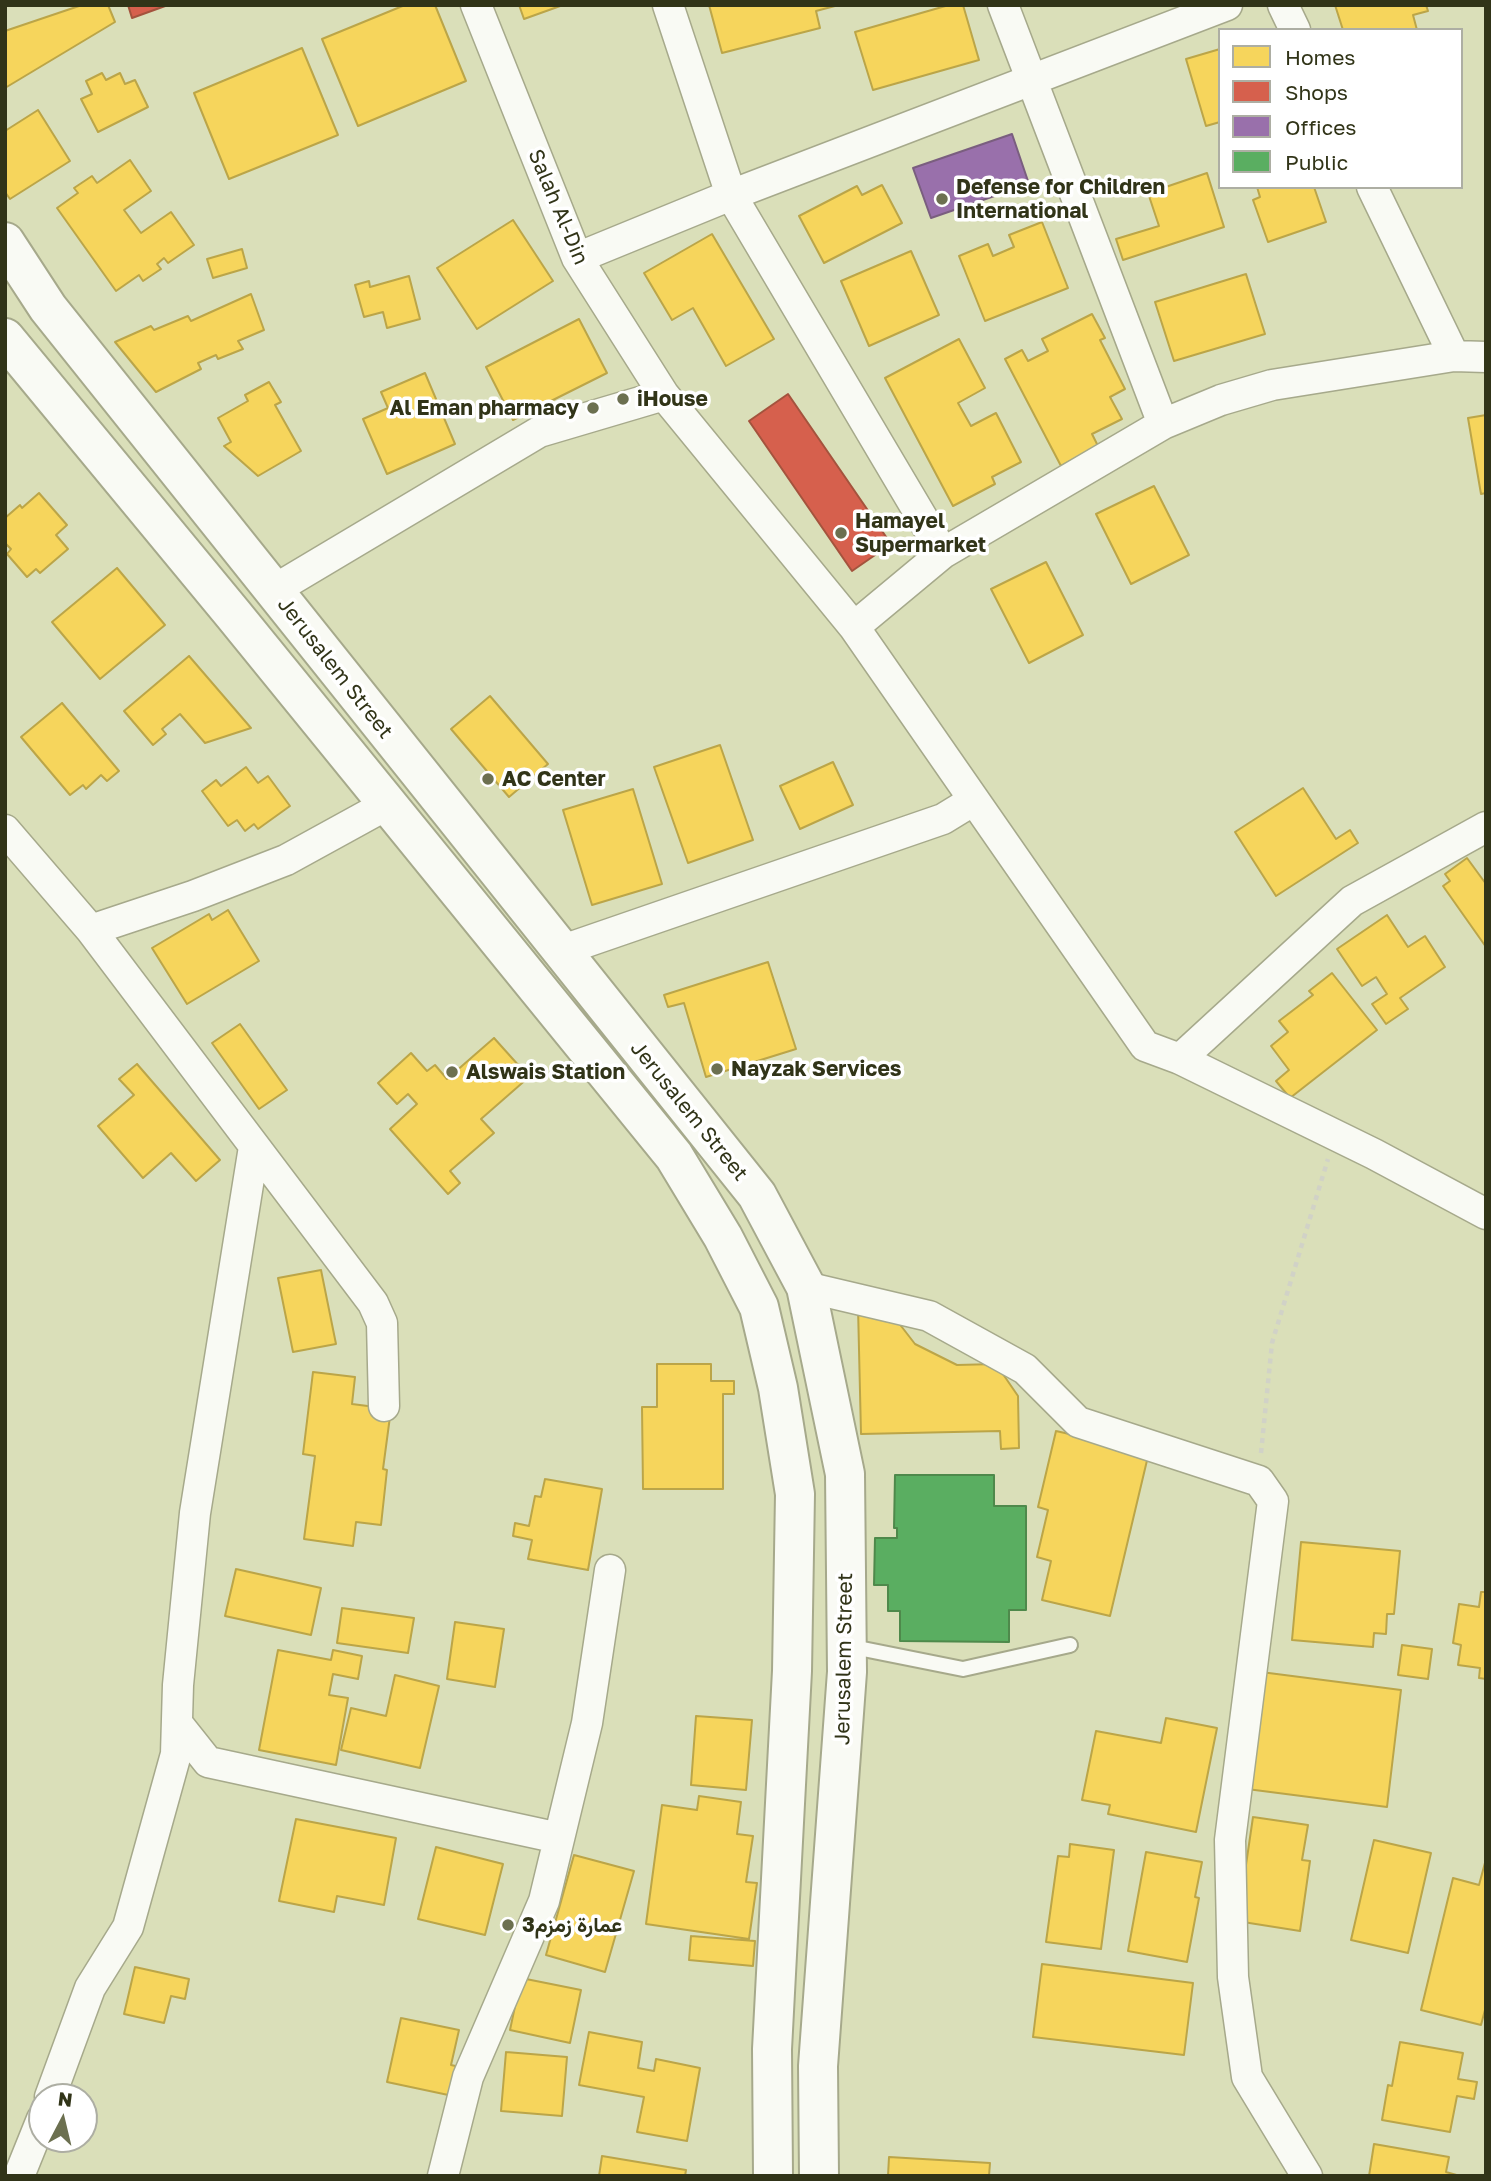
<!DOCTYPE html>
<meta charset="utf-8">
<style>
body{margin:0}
#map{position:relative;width:1491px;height:2181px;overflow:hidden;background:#dadfb9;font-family:"Golos Text",sans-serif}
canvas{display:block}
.frame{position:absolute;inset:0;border:7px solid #313418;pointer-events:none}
.legend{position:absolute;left:1218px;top:28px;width:245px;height:161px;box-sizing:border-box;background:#fff;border:2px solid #adaea3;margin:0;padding:9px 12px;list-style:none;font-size:21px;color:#313418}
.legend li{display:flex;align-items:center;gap:14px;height:35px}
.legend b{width:35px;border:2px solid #adaea3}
.north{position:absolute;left:28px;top:2083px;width:70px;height:70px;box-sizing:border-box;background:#fff;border:2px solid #adaea3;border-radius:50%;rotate:7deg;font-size:19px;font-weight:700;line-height:28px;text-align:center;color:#313418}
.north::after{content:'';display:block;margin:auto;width:24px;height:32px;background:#6c7050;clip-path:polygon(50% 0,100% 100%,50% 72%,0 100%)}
</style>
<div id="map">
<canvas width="1491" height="2181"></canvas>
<div class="frame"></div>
<ul class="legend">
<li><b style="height:19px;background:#f6d55c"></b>Homes</li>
<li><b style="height:19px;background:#d6604d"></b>Shops</li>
<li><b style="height:19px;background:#9970ab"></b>Offices</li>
<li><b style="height:19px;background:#5aae61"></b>Public</li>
</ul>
<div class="north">N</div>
</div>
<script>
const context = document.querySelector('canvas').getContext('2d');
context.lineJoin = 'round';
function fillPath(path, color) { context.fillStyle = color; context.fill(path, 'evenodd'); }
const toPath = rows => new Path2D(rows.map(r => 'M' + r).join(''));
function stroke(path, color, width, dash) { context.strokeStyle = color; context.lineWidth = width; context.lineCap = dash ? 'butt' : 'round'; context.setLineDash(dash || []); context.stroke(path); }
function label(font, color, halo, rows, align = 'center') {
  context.font = font + ' "Golos Text",Vazirmatn,sans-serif'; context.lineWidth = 7; context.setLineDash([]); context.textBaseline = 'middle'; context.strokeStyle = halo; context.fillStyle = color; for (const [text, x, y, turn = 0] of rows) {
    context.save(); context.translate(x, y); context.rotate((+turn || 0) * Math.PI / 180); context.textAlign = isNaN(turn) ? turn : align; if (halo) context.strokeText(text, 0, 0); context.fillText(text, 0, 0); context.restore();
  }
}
const homes = toPath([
 [82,5,108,5,115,22,5,88,5,31,82,5],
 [405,5,435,5,466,81,358,126,322,39,405,5],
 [519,5,563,5,524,19,519,5],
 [709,5,835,5,835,6,816,11,820,28,722,53,709,5],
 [949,5,963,5,979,60,873,90,855,32,949,5],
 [1335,5,1426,5,1428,11,1413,15,1417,30,1343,30,1335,5],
 [302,48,338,135,229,179,194,93,302,48],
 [1220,49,1220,122,1206,126,1186,59,1220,49],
 [102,73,106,80,120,73,125,84,135,80,148,107,98,132,81,99,92,94,86,81,102,73],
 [38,110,70,161,10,199,5,192,5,131,38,110],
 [130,160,151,191,124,210,141,233,171,212,194,245,168,263,164,258,157,264,161,269,143,281,139,275,116,291,57,208,78,193,74,188,92,176,97,183,130,160],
 [1207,173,1224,227,1123,260,1116,239,1159,226,1148,193,1207,173],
 [882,185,902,223,824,263,799,216,857,186,862,195,882,185],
 [1257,187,1314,187,1326,222,1268,242,1253,200,1260,197,1257,187],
 [513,220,553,281,477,329,437,268,513,220],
 [1042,222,1068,288,985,321,959,256,988,244,993,256,1014,247,1009,235,1042,222],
 [712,234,774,339,726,366,693,308,672,320,644,273,712,234],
 [242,249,247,268,213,278,207,259,242,249],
 [911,251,939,315,869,346,841,281,911,251],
 [1246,274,1265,334,1174,361,1155,302,1246,274],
 [409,276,420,319,387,328,383,312,364,317,355,285,369,281,370,287,409,276],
 [251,294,264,330,238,341,243,349,218,359,216,355,198,363,201,369,156,392,115,342,151,326,154,330,188,316,191,321,251,294],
 [1092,314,1105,338,1100,340,1125,389,1110,397,1122,419,1092,434,1098,446,1061,466,1005,359,1022,350,1028,361,1048,351,1042,339,1092,314],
 [579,319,607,373,513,420,486,367,579,319],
 [959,339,985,388,958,403,971,426,996,413,1021,462,992,477,995,484,953,506,885,378,959,339],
 [425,373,455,444,387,474,363,419,388,408,381,392,425,373],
 [269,382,281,402,275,405,301,451,258,476,224,446,231,442,218,418,248,401,245,395,269,382],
 [1486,415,1486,493,1481,494,1468,418,1486,415],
 [1154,486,1189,555,1131,584,1096,514,1154,486],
 [39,493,67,525,56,535,68,549,40,573,36,569,27,577,7,554,11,549,5,543,5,518,20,505,22,508,39,493],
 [1046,562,1083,635,1029,663,991,589,1046,562],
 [117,568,165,625,100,679,52,622,117,568],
 [189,656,251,728,205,743,180,714,162,729,166,734,153,745,124,711,189,656],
 [490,696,548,764,509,797,451,729,490,696],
 [62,703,119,771,107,781,101,775,86,789,83,785,70,795,21,737,62,703],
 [720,745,753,840,688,863,654,767,720,745],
 [833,762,853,805,800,829,780,786,833,762],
 [246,767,258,783,268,776,290,806,258,829,254,824,245,831,237,820,228,826,202,791,216,780,221,786,246,767],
 [1303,788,1336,839,1350,830,1358,843,1276,896,1235,832,1303,788],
 [633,789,662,884,592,905,563,810,633,789],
 [1467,858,1486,884,1486,947,1443,886,1450,881,1445,874,1467,858],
 [228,910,259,961,187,1004,152,948,209,914,212,920,228,910],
 [1387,915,1408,947,1425,936,1445,967,1400,998,1408,1009,1386,1024,1372,1004,1387,994,1376,977,1362,986,1337,949,1387,915],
 [768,962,796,1049,706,1077,684,1003,668,1007,664,995,768,962],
 [1332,973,1377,1030,1290,1098,1276,1081,1289,1070,1271,1046,1288,1032,1279,1021,1313,995,1309,991,1332,973],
 [240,1024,287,1090,259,1109,212,1043,240,1024],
 [494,1038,529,1077,481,1119,494,1133,450,1171,460,1183,448,1194,390,1129,417,1104,408,1094,397,1104,378,1083,411,1053,427,1071,435,1065,447,1079,494,1038],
 [137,1064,220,1160,196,1181,171,1153,143,1178,98,1126,134,1095,119,1079,137,1064],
 [321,1270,336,1344,293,1352,278,1278,321,1270],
 [858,1307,898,1322,915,1344,957,1365,996,1364,1018,1396,1019,1448,1001,1449,1000,1431,861,1434,858,1307],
 [657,1364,711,1364,711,1381,734,1381,734,1394,723,1394,723,1489,643,1489,642,1407,657,1407,657,1364],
 [313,1372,355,1377,352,1404,391,1409,383,1469,387,1470,381,1525,356,1522,353,1546,304,1539,315,1456,303,1454,313,1372],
 [1056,1431,1149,1452,1110,1616,1042,1600,1051,1561,1037,1557,1048,1510,1038,1507,1056,1431],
 [545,1479,602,1489,588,1570,528,1559,532,1540,513,1536,515,1523,529,1526,535,1496,541,1497,545,1479],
 [1301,1542,1400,1551,1394,1614,1387,1614,1386,1634,1374,1633,1373,1647,1292,1640,1301,1542],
 [236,1569,321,1588,311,1635,225,1616,236,1569],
 [1481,1592,1486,1592,1486,1679,1479,1678,1480,1668,1458,1665,1461,1645,1453,1643,1459,1604,1479,1607,1481,1592],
 [342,1608,414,1618,408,1653,337,1643,342,1608],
 [455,1622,504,1629,495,1687,447,1679,455,1622],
 [1402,1645,1432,1649,1428,1679,1398,1675,1402,1645],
 [278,1650,331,1660,333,1650,362,1656,358,1679,333,1674,329,1695,348,1698,336,1765,259,1750,278,1650],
 [1261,1672,1401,1690,1387,1807,1247,1789,1261,1672],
 [395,1675,439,1686,420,1768,341,1750,351,1708,386,1716,395,1675],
 [696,1716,752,1720,746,1790,691,1785,696,1716],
 [1166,1718,1217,1728,1196,1832,1108,1814,1110,1805,1082,1800,1096,1731,1161,1743,1166,1718],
 [699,1796,741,1802,737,1834,753,1836,746,1882,757,1883,749,1939,646,1924,662,1805,697,1810,699,1796],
 [1253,1817,1308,1825,1302,1860,1310,1861,1300,1931,1243,1922,1246,1900,1241,1899,1253,1817],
 [296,1819,396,1838,384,1905,337,1896,334,1912,279,1901,296,1819],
 [1374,1840,1431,1853,1408,1953,1351,1940,1374,1840],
 [1070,1844,1114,1850,1101,1949,1046,1942,1058,1856,1069,1857,1070,1844],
 [436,1847,503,1864,485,1935,418,1919,436,1847],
 [1146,1852,1202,1862,1195,1897,1199,1898,1187,1962,1128,1951,1146,1852],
 [574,1855,634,1871,605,1972,546,1955,574,1855],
 [1486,1859,1486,2006,1481,2025,1421,2010,1453,1878,1479,1885,1486,1859],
 [691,1936,755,1941,753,1966,689,1960,691,1936],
 [1042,1964,1193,1983,1184,2055,1033,2037,1042,1964],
 [135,1967,189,1979,185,1999,171,1996,164,2023,124,2014,135,1967],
 [521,1978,581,1990,570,2043,510,2030,521,1978],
 [401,2018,459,2030,451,2065,460,2067,453,2096,387,2082,401,2018],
 [589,2032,642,2042,638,2068,654,2071,656,2059,700,2068,687,2141,637,2132,644,2097,579,2085,589,2032],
 [1400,2042,1463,2053,1458,2079,1477,2082,1474,2099,1457,2096,1450,2132,1382,2120,1388,2085,1392,2086,1400,2042],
 [506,2052,567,2057,562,2116,501,2111,506,2052],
 [1374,2144,1449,2157,1446,2172,1460,2176,1369,2176,1374,2144],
 [602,2156,686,2170,685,2176,599,2176,602,2156],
 [889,2157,990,2163,989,2176,888,2176,889,2157]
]);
fillPath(homes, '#f6d55c');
stroke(homes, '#bba548', 2);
const shops = toPath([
 [128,5,168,5,132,18,128,5],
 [788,394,891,544,852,571,749,421,788,394]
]);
fillPath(shops, '#d6604d');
stroke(shops, '#a4533d', 2);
const offices = toPath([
 [1012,134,1029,184,931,218,913,168,1012,134]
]);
fillPath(offices, '#9970ab');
stroke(offices, '#7a5e7f', 2);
const public = toPath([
 [895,1475,994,1475,994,1506,1026,1506,1026,1610,1009,1610,1009,1642,900,1641,900,1611,888,1611,888,1585,874,1585,875,1538,897,1538,897,1528,894,1528,895,1475]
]);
fillPath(public, '#5aae61');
stroke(public, '#4e894b', 2);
const service = toPath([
 [848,1646,963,1669,1070,1645]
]);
const minor = toPath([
 [476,5,577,258,664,395],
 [668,5,731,195,943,553],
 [1003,5,1163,424],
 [1283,5,1295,30],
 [1372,187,1454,356],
 [577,258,731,195,1227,5],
 [274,590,539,432,664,395,854,627,1145,1046,1180,1059,1374,1154,1486,1214],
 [854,627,943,553,1163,424,1221,400,1272,385,1454,356,1486,357],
 [5,830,91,930,373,1303,382,1323,384,1406],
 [91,930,193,896,286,860,388,804],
 [560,951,943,819,974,800],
 [1180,1059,1352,901,1486,827],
 [806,1287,929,1316,1025,1369,1078,1422,1259,1481,1273,1501,1230,1840,1233,1977,1247,2077,1307,2176],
 [177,1723,208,1762,559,1838],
 [50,2097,90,1988,128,1927,176,1754,178,1685,195,1513,254,1147],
 [19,2176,42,2119],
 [443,2176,468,2077,544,1901,587,1723,610,1570]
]);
const secondary = toPath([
 [5,242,48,308,757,1195,806,1287,845,1474,847,1672,818,2066,819,2176],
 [5,338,233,614,674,1156,723,1237,759,1307,778,1388,795,1494,792,1671,772,2049,773,2176]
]);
stroke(service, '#a6a98b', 18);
stroke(minor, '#a6a98b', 33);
stroke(secondary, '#a6a98b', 42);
stroke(toPath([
 [1261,1453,1272,1343,1328,1159]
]), '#d1d2c7', 4.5, [5, 5]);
stroke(service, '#f9faf4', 14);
stroke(minor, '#f9faf4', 30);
stroke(secondary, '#f9faf4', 38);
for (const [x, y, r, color] of [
 [942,199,7,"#6c7050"],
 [623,399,7,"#6c7050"],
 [593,408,7,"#6c7050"],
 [841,533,7,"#6c7050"],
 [488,779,7,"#6c7050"],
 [717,1069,7,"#6c7050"],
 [452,1072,7,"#6c7050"],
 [508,1925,7,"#6c7050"]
]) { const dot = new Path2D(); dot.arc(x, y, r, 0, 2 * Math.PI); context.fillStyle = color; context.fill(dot); stroke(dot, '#fff', 2.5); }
label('bold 21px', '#313418', '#fff', [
 ["Defense for Children",956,187],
 ["International",956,211],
 ["iHouse",637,399],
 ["Al Eman pharmacy",579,408,"right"],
 ["Hamayel",855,521],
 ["Supermarket",855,545],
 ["AC Center",502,779],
 ["Nayzak Services",731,1069],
 ["Alswais Station",466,1072],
 ["عمارة زمزم3",522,1925]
], 'left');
label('21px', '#313418', '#fff', [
 ["Salah Al-Din",558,207,67],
 ["Jerusalem Street",335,668,52],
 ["Jerusalem Street",689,1111,51],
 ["Jerusalem Street",844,1659,-89]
]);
</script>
